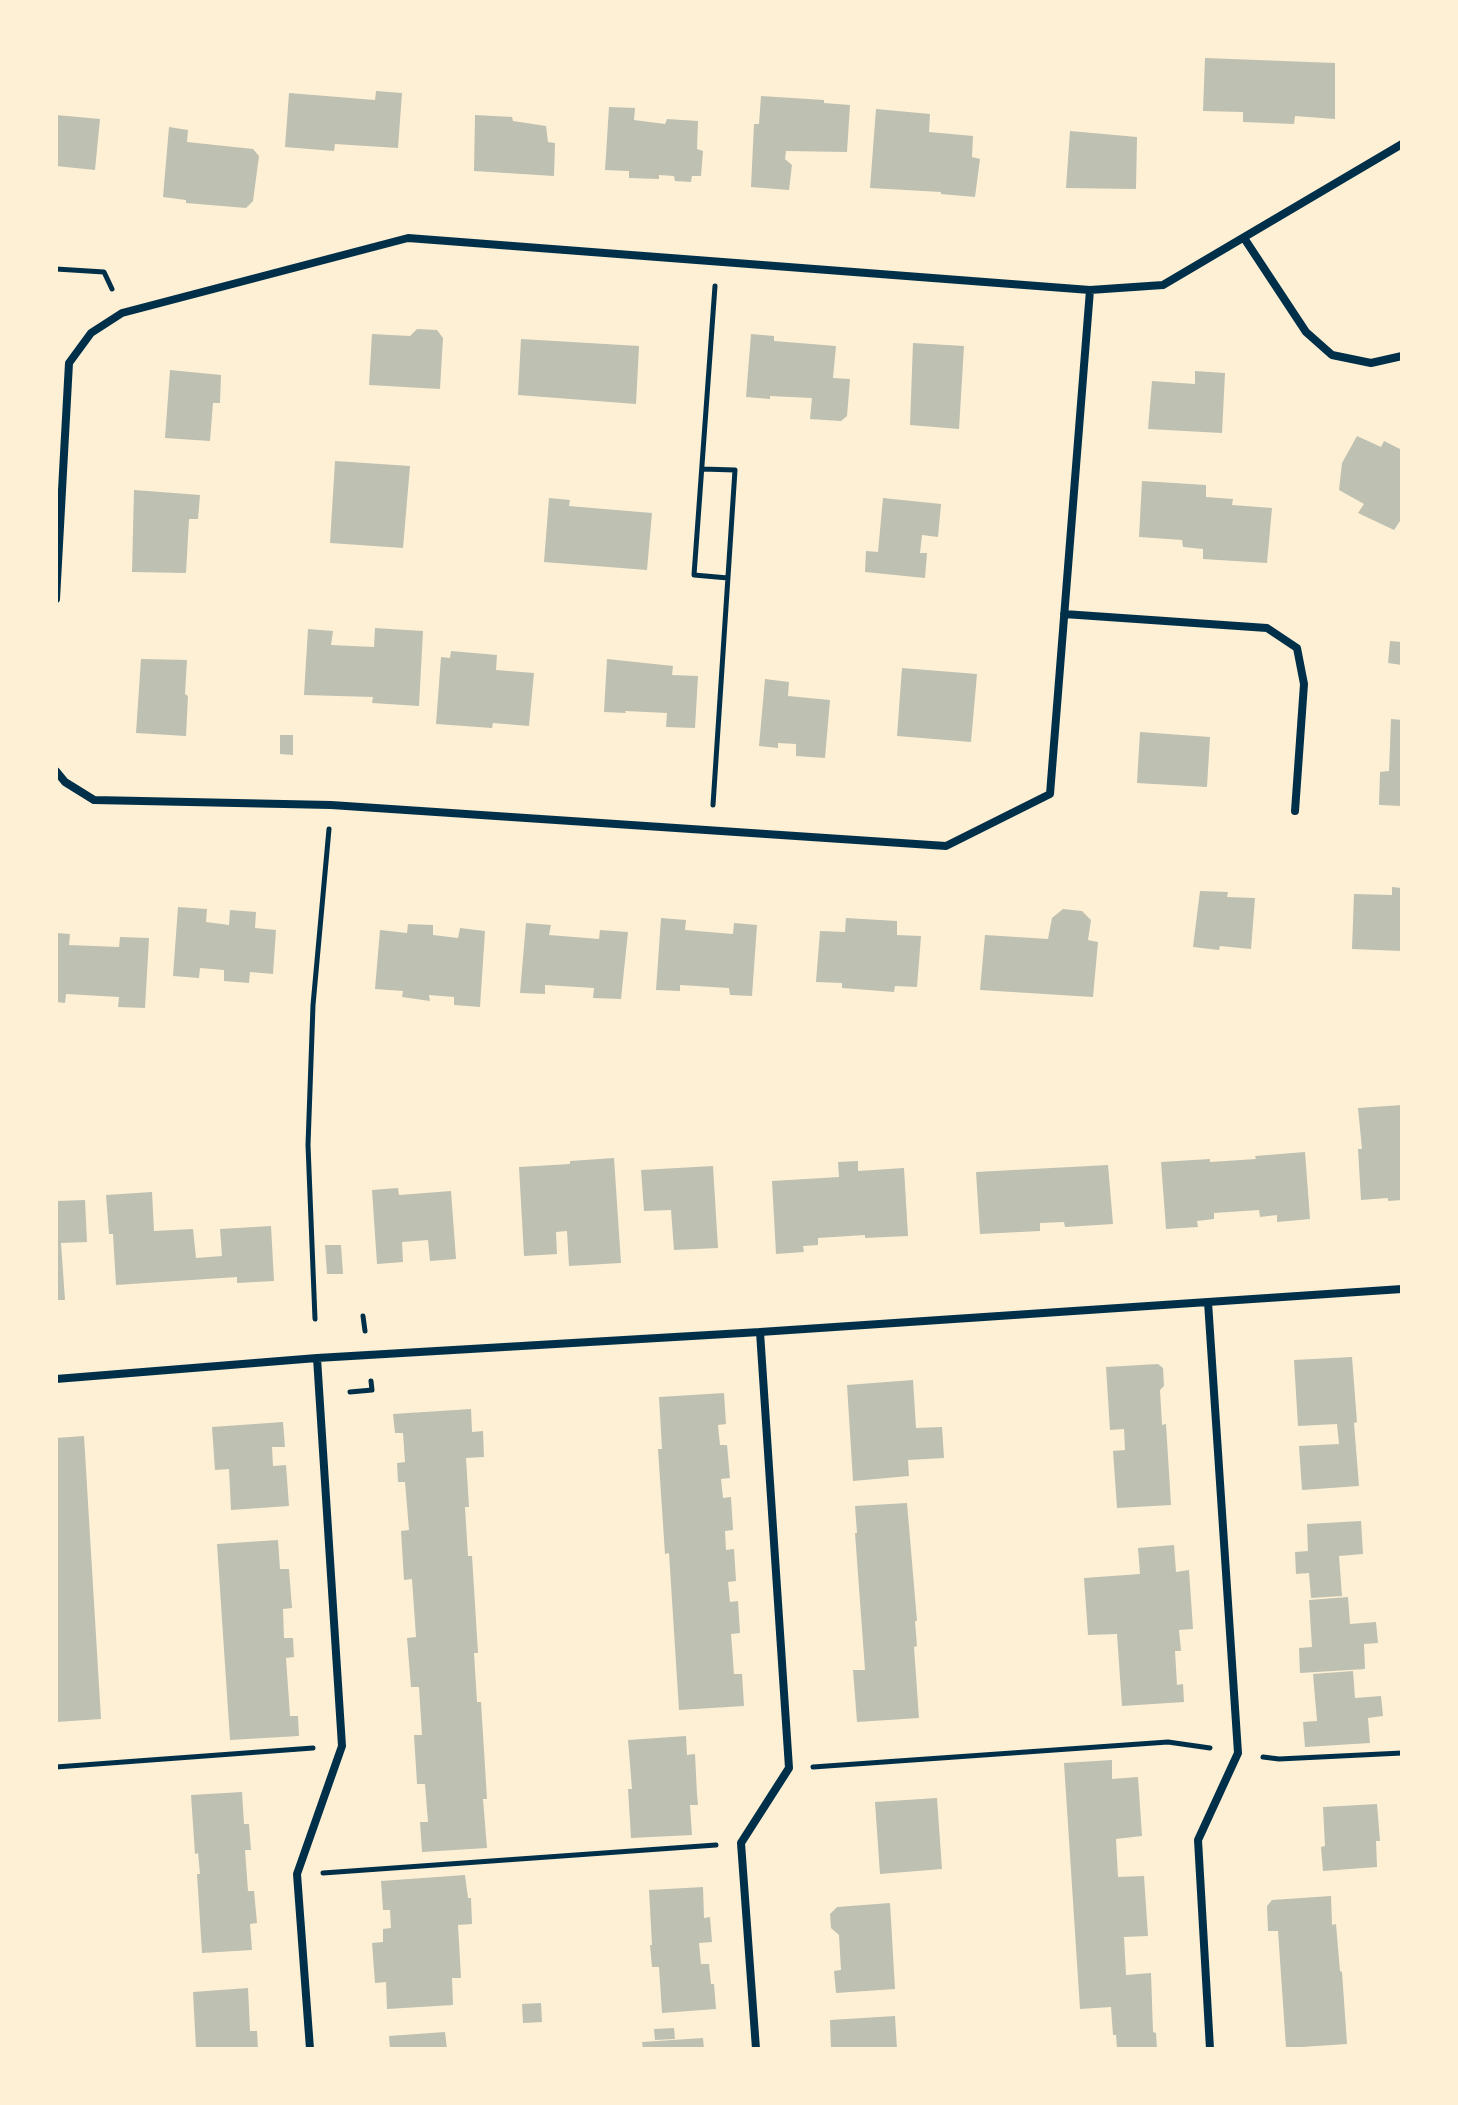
<!DOCTYPE html>
<style>
body{margin:0}
#map{position:relative;width:1458px;height:2105px;overflow:hidden;background:#fdf0d5;font-family:"Varela Round",sans-serif}
canvas{display:block}
.frame{position:absolute;inset:0;border:58px solid #fdf0d5;pointer-events:none}
</style>
<div id="map">
<canvas width="1458" height="2105"></canvas>
<div class="frame"></div>
</div>
<script>
const context = document.querySelector('canvas').getContext('2d');
context.lineJoin = 'round';
function fillPath(path, color) { context.fillStyle = color; context.fill(path, 'evenodd'); }
const toPath = rows => new Path2D(rows.map(r => 'M' + r).join(''));
function stroke(path, color, width, dash) { context.strokeStyle = color; context.lineWidth = width; context.lineCap = dash ? 'butt' : 'round'; context.setLineDash(dash || []); context.stroke(path); }
fillPath(toPath([
 [1205,58,1335,63,1335,119,1295,116,1294,124,1243,122,1243,112,1203,111],
 [376,91,402,93,398,148,335,144,334,151,285,147,289,93,375,100],
 [761,96,824,100,824,103,850,105,847,152,786,151,785,159,792,165,789,190,751,187,754,124,759,124],
 [609,107,635,108,634,120,665,124,667,119,698,121,697,149,703,151,701,176,692,176,691,182,675,181,674,176,659,175,659,179,629,178,629,171,605,170],
 [876,109,930,114,929,132,973,136,972,157,980,159,975,197,941,194,941,192,870,188],
 [56,115,100,119,95,170,56,166],
 [475,115,512,117,513,121,546,126,548,142,555,143,554,176,474,171],
 [169,127,188,130,187,142,253,149,259,156,253,201,246,208,186,203,186,200,163,197],
 [1070,131,1137,137,1136,189,1066,188],
 [417,329,437,330,443,338,440,389,369,385,372,334,410,336],
 [751,334,774,336,774,341,836,346,833,378,850,379,847,416,841,421,810,419,812,398,770,396,770,399,746,397],
 [521,339,639,346,636,404,518,395],
 [913,343,964,346,959,429,910,425],
 [170,370,221,375,220,403,213,403,210,441,165,438],
 [1195,371,1225,373,1222,433,1148,429,1152,381,1195,384],
 [1357,436,1381,447,1384,441,1402,450,1402,522,1400,521,1394,530,1358,513,1364,504,1339,490,1342,463],
 [335,461,410,466,403,548,330,543],
 [1142,481,1206,485,1206,497,1233,499,1232,505,1272,508,1267,563,1203,559,1203,549,1183,547,1182,540,1139,537],
 [134,490,200,495,198,519,189,519,186,573,132,572],
 [549,498,570,500,569,506,652,513,647,570,544,562],
 [883,498,941,504,938,537,922,535,920,553,927,553,925,578,865,572,866,551,878,552],
 [375,628,423,631,419,706,372,703,373,697,304,695,308,629,333,631,331,645,374,647],
 [1390,641,1402,642,1402,665,1388,663],
 [451,651,497,655,496,670,534,673,529,726,493,723,492,728,436,724,441,657,450,658],
 [141,659,187,660,185,694,188,696,186,736,136,733],
 [607,659,673,666,672,675,698,676,695,728,666,727,667,713,625,711,626,713,604,712],
 [902,668,977,674,971,742,897,736],
 [765,679,789,682,788,696,830,700,825,758,796,756,796,744,778,743,778,748,759,746],
 [1391,719,1402,720,1402,806,1379,805,1380,772,1389,771],
 [1140,732,1210,737,1207,787,1137,783],
 [280,735,293,735,293,755,280,754],
 [1392,887,1402,888,1402,951,1352,949,1354,894,1392,895],
 [1200,891,1228,892,1227,897,1255,898,1251,949,1220,946,1219,950,1193,947],
 [178,907,207,909,206,922,229,925,230,910,256,912,255,928,276,930,273,974,250,972,249,983,224,981,224,970,200,968,199,978,173,976],
 [1063,909,1082,911,1091,920,1088,940,1098,942,1093,997,980,990,985,935,1048,939,1052,918],
 [661,918,686,920,685,930,733,934,734,923,757,925,752,996,730,995,729,988,680,985,680,991,656,990],
 [846,918,897,921,897,935,921,936,917,987,895,986,894,992,842,988,842,983,816,982,820,931,845,932],
 [526,923,551,925,549,935,599,939,600,930,628,932,621,999,593,998,594,988,545,985,545,994,520,993],
 [408,924,433,925,433,935,458,938,460,928,485,931,480,1007,454,1005,454,997,429,995,430,1001,402,997,403,991,375,989,380,930,407,933],
 [56,933,70,934,69,945,119,947,120,937,149,938,145,1008,118,1007,119,997,66,994,65,1003,56,1002],
 [1402,1105,1402,1200,1388,1201,1388,1198,1361,1200,1358,1149,1362,1149,1358,1108],
 [1305,1152,1310,1219,1277,1222,1277,1215,1260,1217,1259,1210,1214,1213,1214,1219,1197,1221,1198,1227,1166,1229,1161,1162,1210,1159,1210,1162,1256,1159,1255,1156],
 [614,1158,621,1263,569,1266,567,1231,556,1232,557,1254,524,1256,519,1167,570,1164,570,1161],
 [858,1161,858,1171,904,1168,908,1236,865,1238,865,1235,818,1238,818,1245,803,1246,804,1252,776,1254,772,1181,839,1177,838,1162],
 [1108,1165,1113,1224,1065,1227,1064,1222,1040,1223,1040,1231,980,1234,976,1172],
 [713,1166,718,1248,674,1250,671,1210,644,1211,641,1170],
 [398,1188,399,1195,451,1191,456,1259,430,1261,428,1240,402,1242,403,1262,377,1264,372,1190],
 [152,1192,154,1231,193,1229,196,1258,222,1256,220,1229,271,1226,274,1281,237,1283,237,1277,116,1285,113,1234,109,1234,106,1195],
 [85,1200,87,1242,61,1243,65,1300,56,1300,56,1201],
 [325,1245,341,1245,343,1274,327,1274],
 [1352,1357,1357,1422,1354,1423,1359,1486,1302,1490,1299,1446,1339,1444,1337,1424,1298,1426,1294,1360],
 [1158,1364,1163,1368,1164,1386,1160,1390,1162,1425,1166,1424,1171,1505,1117,1508,1113,1451,1125,1450,1124,1429,1110,1430,1106,1367],
 [913,1380,916,1428,942,1427,944,1458,908,1460,909,1476,853,1481,847,1385],
 [724,1393,726,1424,718,1425,720,1445,727,1445,730,1478,721,1479,723,1498,731,1497,733,1530,725,1531,726,1550,734,1549,736,1581,728,1582,730,1602,738,1601,740,1633,731,1634,734,1674,742,1674,744,1706,679,1710,669,1553,665,1554,658,1449,662,1449,659,1397],
 [471,1409,472,1432,483,1431,484,1457,466,1458,469,1507,465,1507,468,1556,472,1556,478,1653,474,1653,477,1702,481,1702,487,1799,483,1799,487,1848,422,1852,420,1822,428,1822,425,1784,417,1784,414,1735,422,1735,419,1687,411,1687,407,1638,416,1637,412,1579,404,1580,401,1531,409,1530,405,1482,398,1482,397,1463,405,1462,403,1433,395,1433,393,1414],
 [283,1422,285,1447,272,1447,273,1466,286,1465,289,1506,231,1510,229,1469,215,1470,212,1427],
 [84,1436,101,1719,56,1722,56,1438],
 [907,1503,917,1621,915,1621,917,1646,914,1647,919,1718,857,1722,853,1670,865,1670,855,1533,857,1533,855,1506],
 [1361,1521,1363,1554,1339,1556,1342,1596,1311,1598,1309,1573,1296,1574,1295,1552,1308,1551,1307,1524],
 [278,1540,280,1569,289,1569,292,1608,283,1609,284,1638,293,1638,294,1657,286,1658,290,1716,298,1716,299,1736,230,1740,217,1544],
 [1174,1545,1176,1572,1189,1570,1193,1629,1179,1630,1181,1651,1175,1651,1177,1685,1183,1684,1184,1702,1122,1706,1117,1634,1088,1635,1084,1578,1140,1574,1138,1548],
 [1348,1597,1350,1624,1376,1622,1378,1643,1364,1644,1365,1669,1300,1673,1299,1648,1312,1647,1309,1600],
 [1353,1671,1355,1698,1381,1696,1383,1716,1368,1718,1370,1743,1305,1747,1303,1722,1317,1721,1313,1674],
 [686,1736,687,1755,695,1754,697,1794,698,1805,690,1805,692,1835,631,1838,628,1789,632,1789,628,1740],
 [1112,1760,1112,1779,1138,1777,1142,1836,1116,1839,1118,1877,1144,1876,1148,1936,1124,1937,1126,1975,1151,1973,1153,2032,1156,2033,1157,2049,1117,2049,1116,2035,1113,2035,1111,2007,1080,2009,1064,1763],
 [242,1792,244,1824,249,1824,251,1850,245,1850,248,1891,254,1891,257,1923,250,1924,252,1950,202,1953,197,1874,200,1874,198,1853,195,1854,191,1795],
 [937,1798,942,1869,880,1874,875,1802],
 [1377,1804,1380,1841,1376,1841,1377,1867,1323,1871,1321,1847,1325,1846,1323,1807],
 [465,1875,468,1898,471,1898,472,1924,458,1925,461,1978,452,1978,453,2005,387,2009,386,1982,375,1983,372,1943,383,1942,383,1929,391,1928,390,1910,383,1910,381,1881],
 [703,1887,704,1918,710,1917,712,1942,699,1943,701,1964,709,1964,711,1984,714,1984,716,2009,662,2013,659,1967,652,1967,650,1945,652,1945,649,1890],
 [1331,1896,1332,1925,1336,1924,1340,1971,1342,1972,1347,2044,1286,2048,1278,1931,1268,1931,1267,1906,1272,1900],
 [890,1903,895,1989,836,1993,834,1971,841,1970,839,1935,831,1928,830,1914,837,1907],
 [248,1988,250,2031,257,2031,258,2049,196,2049,193,1992],
 [541,2003,542,2022,523,2023,522,2004],
 [895,2016,897,2049,831,2049,830,2020],
 [674,2028,675,2039,655,2040,654,2029],
 [445,2032,447,2049,390,2049,389,2036],
 [703,2038,704,2049,643,2049,642,2042]
]), '#bec0b2');
stroke(toPath([
 [56,269,104,272,112,289],
 [715,286,694,575,728,578],
 [702,469,735,470,713,805],
 [363,1316,365,1331],
 [315,1319,308,1145,313,1005,329,829],
 [350,1392,372,1390,371,1381],
 [1263,1757,1279,1759,1402,1753],
 [56,1767,313,1748],
 [813,1767,1168,1742,1210,1748],
 [323,1873,716,1845]
]), '#003049', 5);
stroke(toPath([
 [1244,238,1306,332,1332,355,1371,363,1402,356],
 [56,599,69,363,91,333,122,313,408,238,1090,290,1163,285,1402,144],
 [1064,614,1267,628,1297,648,1304,684,1295,811],
 [56,771,65,782,94,800,331,805,946,846,1050,794,1090,290],
 [1208,1302,1238,1753,1198,1840,1210,2049],
 [56,1379,317,1358,760,1332,1402,1289],
 [310,2049,297,1874,342,1746,317,1358],
 [756,2049,741,1843,789,1768,760,1332]
]), '#003049', 8);
</script>
